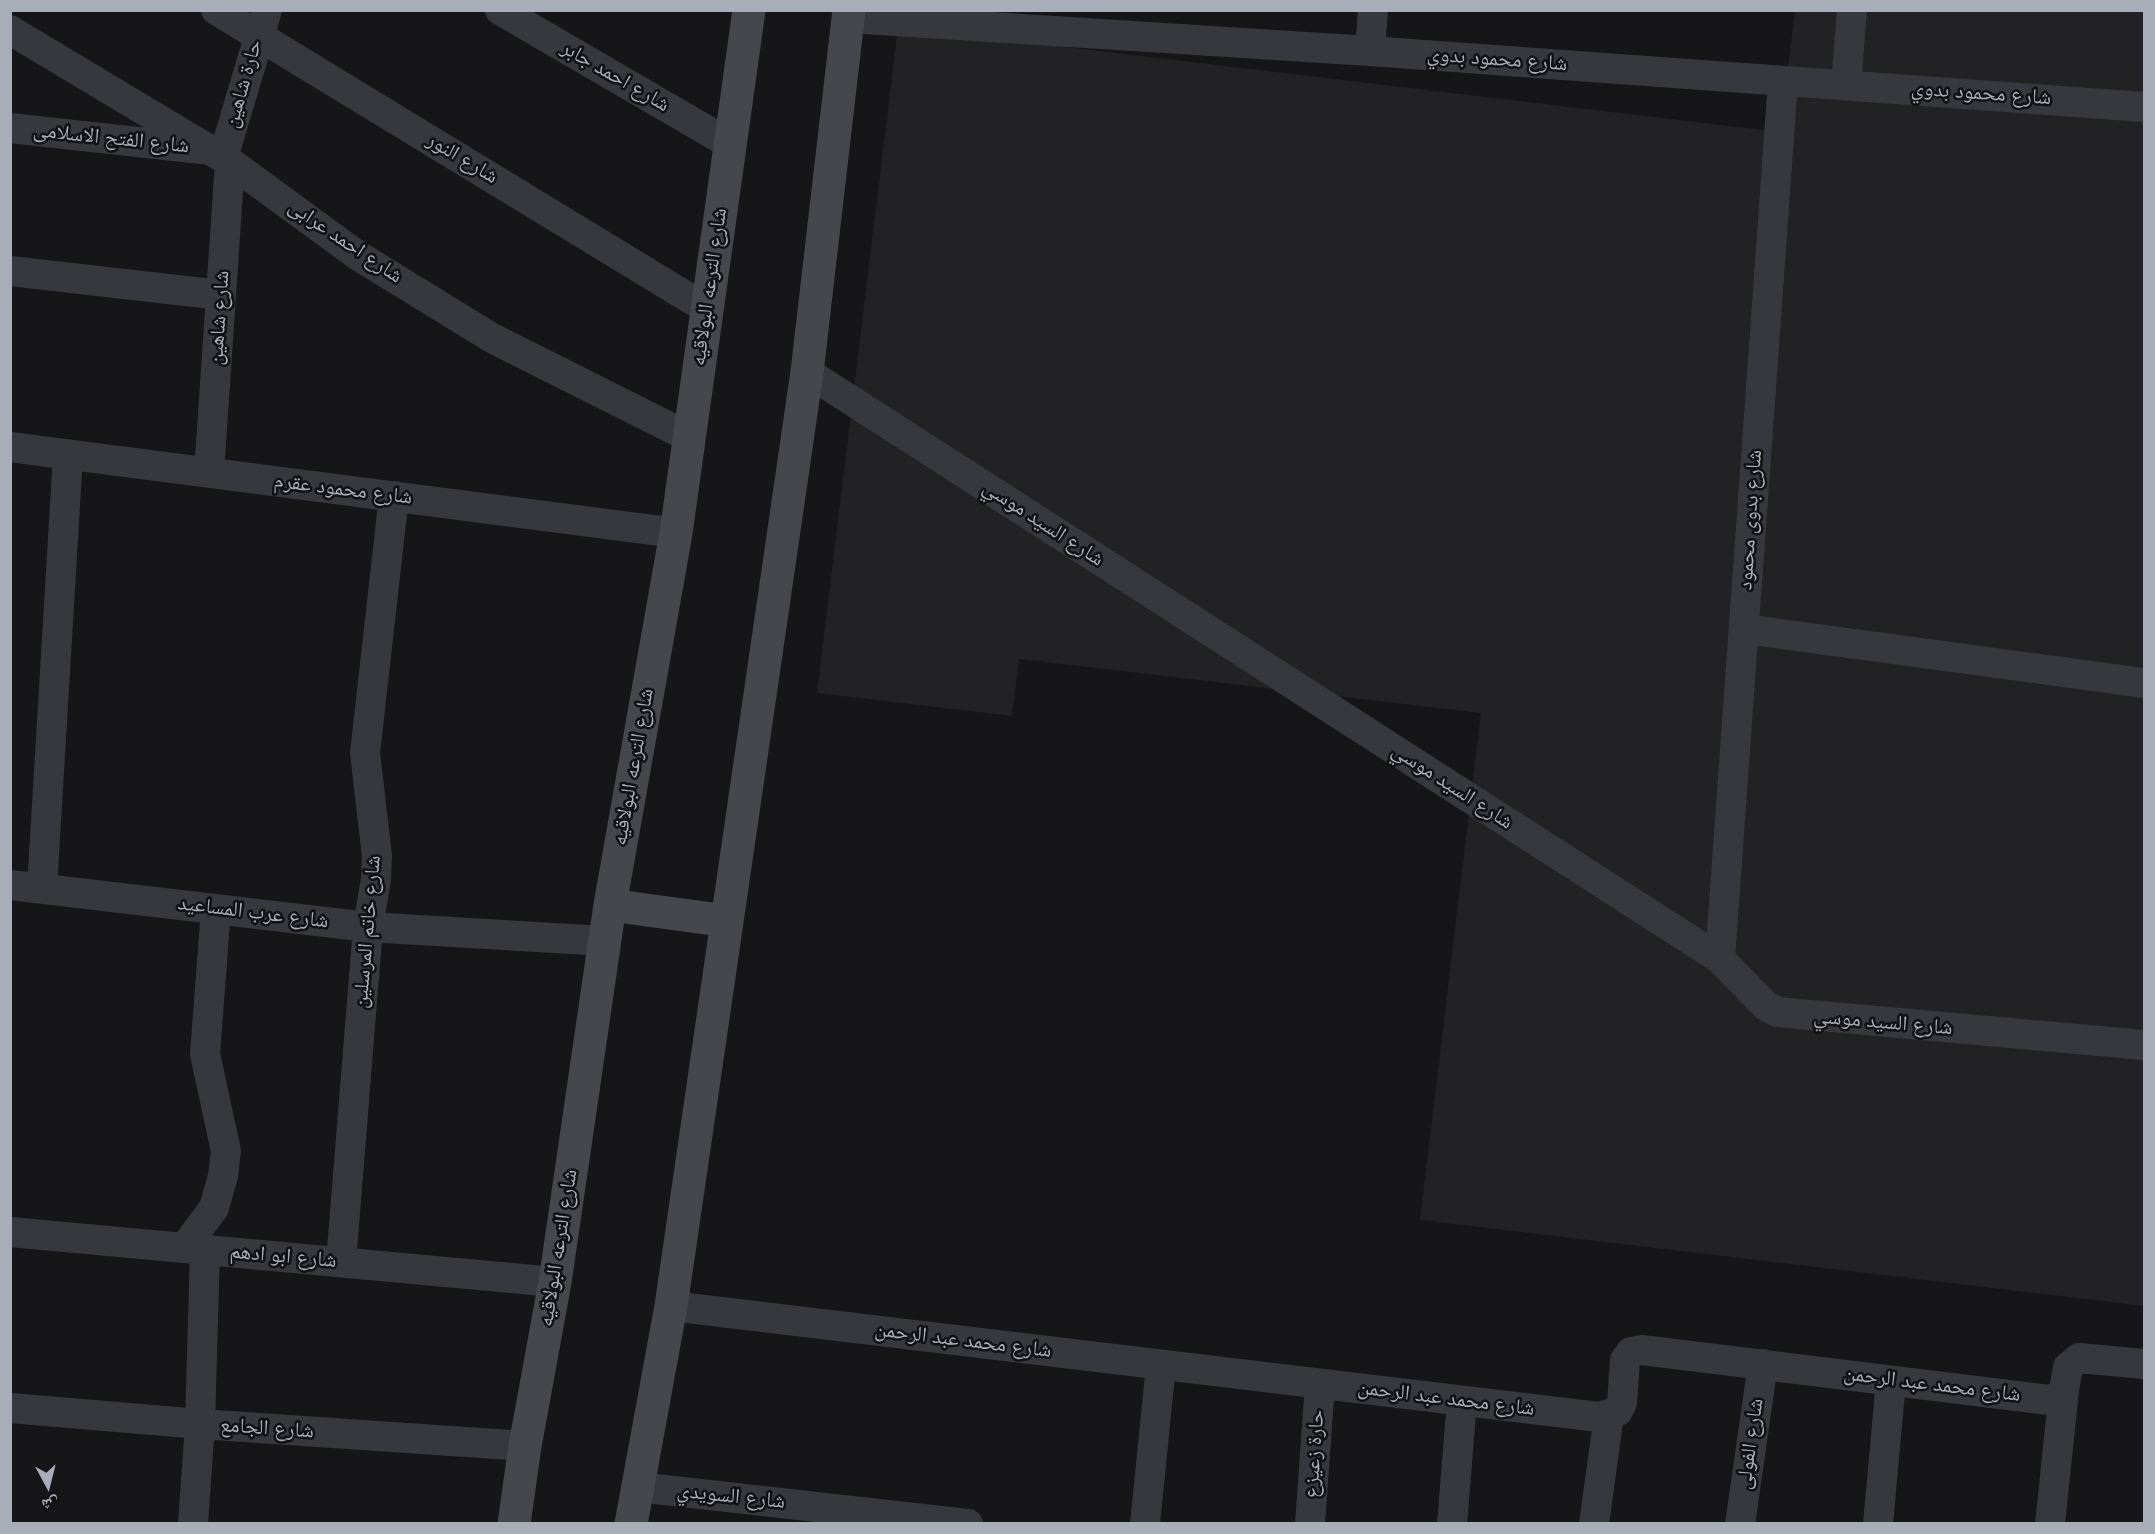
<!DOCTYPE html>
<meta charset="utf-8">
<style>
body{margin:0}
#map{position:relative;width:2155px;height:1534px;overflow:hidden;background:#161618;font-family:Poppins,"Noto Naskh Arabic",sans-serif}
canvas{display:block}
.frame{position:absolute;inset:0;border:12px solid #a8adb8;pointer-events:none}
.north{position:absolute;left:18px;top:1456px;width:60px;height:60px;-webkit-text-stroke:4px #111113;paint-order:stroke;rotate:173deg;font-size:16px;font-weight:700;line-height:24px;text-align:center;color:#a8adb8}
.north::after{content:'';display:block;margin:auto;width:21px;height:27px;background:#a8adb8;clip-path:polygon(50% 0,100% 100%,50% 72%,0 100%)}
</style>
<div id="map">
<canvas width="2155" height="1534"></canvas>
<div class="frame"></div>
<div class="north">ش</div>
</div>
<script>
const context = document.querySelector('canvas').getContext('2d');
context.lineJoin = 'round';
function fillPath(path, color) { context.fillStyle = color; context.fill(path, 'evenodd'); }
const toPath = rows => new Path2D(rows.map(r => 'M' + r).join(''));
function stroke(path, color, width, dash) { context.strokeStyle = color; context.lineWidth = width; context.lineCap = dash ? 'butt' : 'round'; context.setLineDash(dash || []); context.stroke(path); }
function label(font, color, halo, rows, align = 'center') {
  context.font = font + ' Poppins,"Noto Naskh Arabic",sans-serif'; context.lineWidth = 5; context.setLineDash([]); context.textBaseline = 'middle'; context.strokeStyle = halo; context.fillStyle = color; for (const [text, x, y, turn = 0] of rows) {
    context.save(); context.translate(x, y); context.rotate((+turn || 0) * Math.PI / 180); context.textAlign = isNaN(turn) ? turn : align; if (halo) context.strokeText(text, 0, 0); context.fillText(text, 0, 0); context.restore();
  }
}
fillPath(toPath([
 [1795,11,2144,11,2144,1306,1420,1220,1481,713,1019,659,1012,716,817,693,898,27,1780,132]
]), '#222225');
stroke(toPath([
 [216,10,707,309],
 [500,10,730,144],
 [848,18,1370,51,2144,107],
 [10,30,230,162,357,255,492,338,689,437],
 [1370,51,1373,10],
 [1846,84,1852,10],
 [10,128,201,149],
 [223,158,267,10],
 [10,271,221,295],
 [807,372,1720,959,1766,1006,1777,1012,2144,1045],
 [10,447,676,533],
 [209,473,230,162],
 [1744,629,2144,683],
 [10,885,368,927,605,941],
 [42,888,68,455],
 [1720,959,1783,81],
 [10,1232,555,1282],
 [184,1248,214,1208,223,1176,226,1151,205,1054,216,909],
 [341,1262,368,927,376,879,377,856,365,753,394,496],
 [671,1306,1599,1417,1618,1411,1622,1403,1625,1360,1631,1352,1642,1350,2049,1400,2058,1397,2064,1390,2068,1367,2079,1358,2144,1364],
 [10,1408,200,1424,525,1446],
 [638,1487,968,1524],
 [193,1524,200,1424,205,1250],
 [1145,1524,1161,1365],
 [1310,1524,1320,1384],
 [1452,1524,1462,1401],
 [1594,1524,1609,1415],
 [1740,1524,1763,1364],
 [1878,1524,1891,1381],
 [2050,1524,2064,1390]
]), '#37383d', 30);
stroke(toPath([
 [610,905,727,921],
 [514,1524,525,1446,555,1282,610,905,676,533,749,10],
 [631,1524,671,1306,807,372,849,10]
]), '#45474d', 33);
label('21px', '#a8adb8', '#111113', [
 ["شارع محمود بدوي",1497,60,4],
 ["شارع احمد جابر",615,77,30],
 ["حارة شاهين",244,84,-74],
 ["شارع محمود بدوي",1981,94,4],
 ["شارع الفتح الاسلامى",111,139,6],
 ["شارع النور",462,159,31],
 ["شارع احمد عرابى",345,242,34],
 ["شارع الترعه البولاقيه",710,287,-82],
 ["شارع شاهين",220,318,-86],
 ["شارع محمود عقرم",343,490,7],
 ["شارع بدوى محمود",1751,520,-86],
 ["شارع السيد موسي",1043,524,33],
 ["شارع الترعه البولاقيه",634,767,-80],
 ["شارع السيد موسي",1452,787,33],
 ["شارع عرب المساعيد",253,913,7],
 ["شارع خاتم المرسلين",368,932,-85],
 ["شارع السيد موسي",1883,1023,5],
 ["شارع الترعه البولاقيه",559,1248,-81],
 ["شارع ابو ادهم",283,1257,5],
 ["شارع محمد عبد الرحمن",963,1341,7],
 ["شارع محمد عبد الرحمن",1932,1385,7],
 ["شارع محمد عبد الرحمن",1446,1399,7],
 ["شارع الجامع",267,1429,4],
 ["شارع الفولى",1751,1444,-82],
 ["حارة زعيزع",1315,1454,-86],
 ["شارع السويدي",731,1497,6]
]);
</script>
